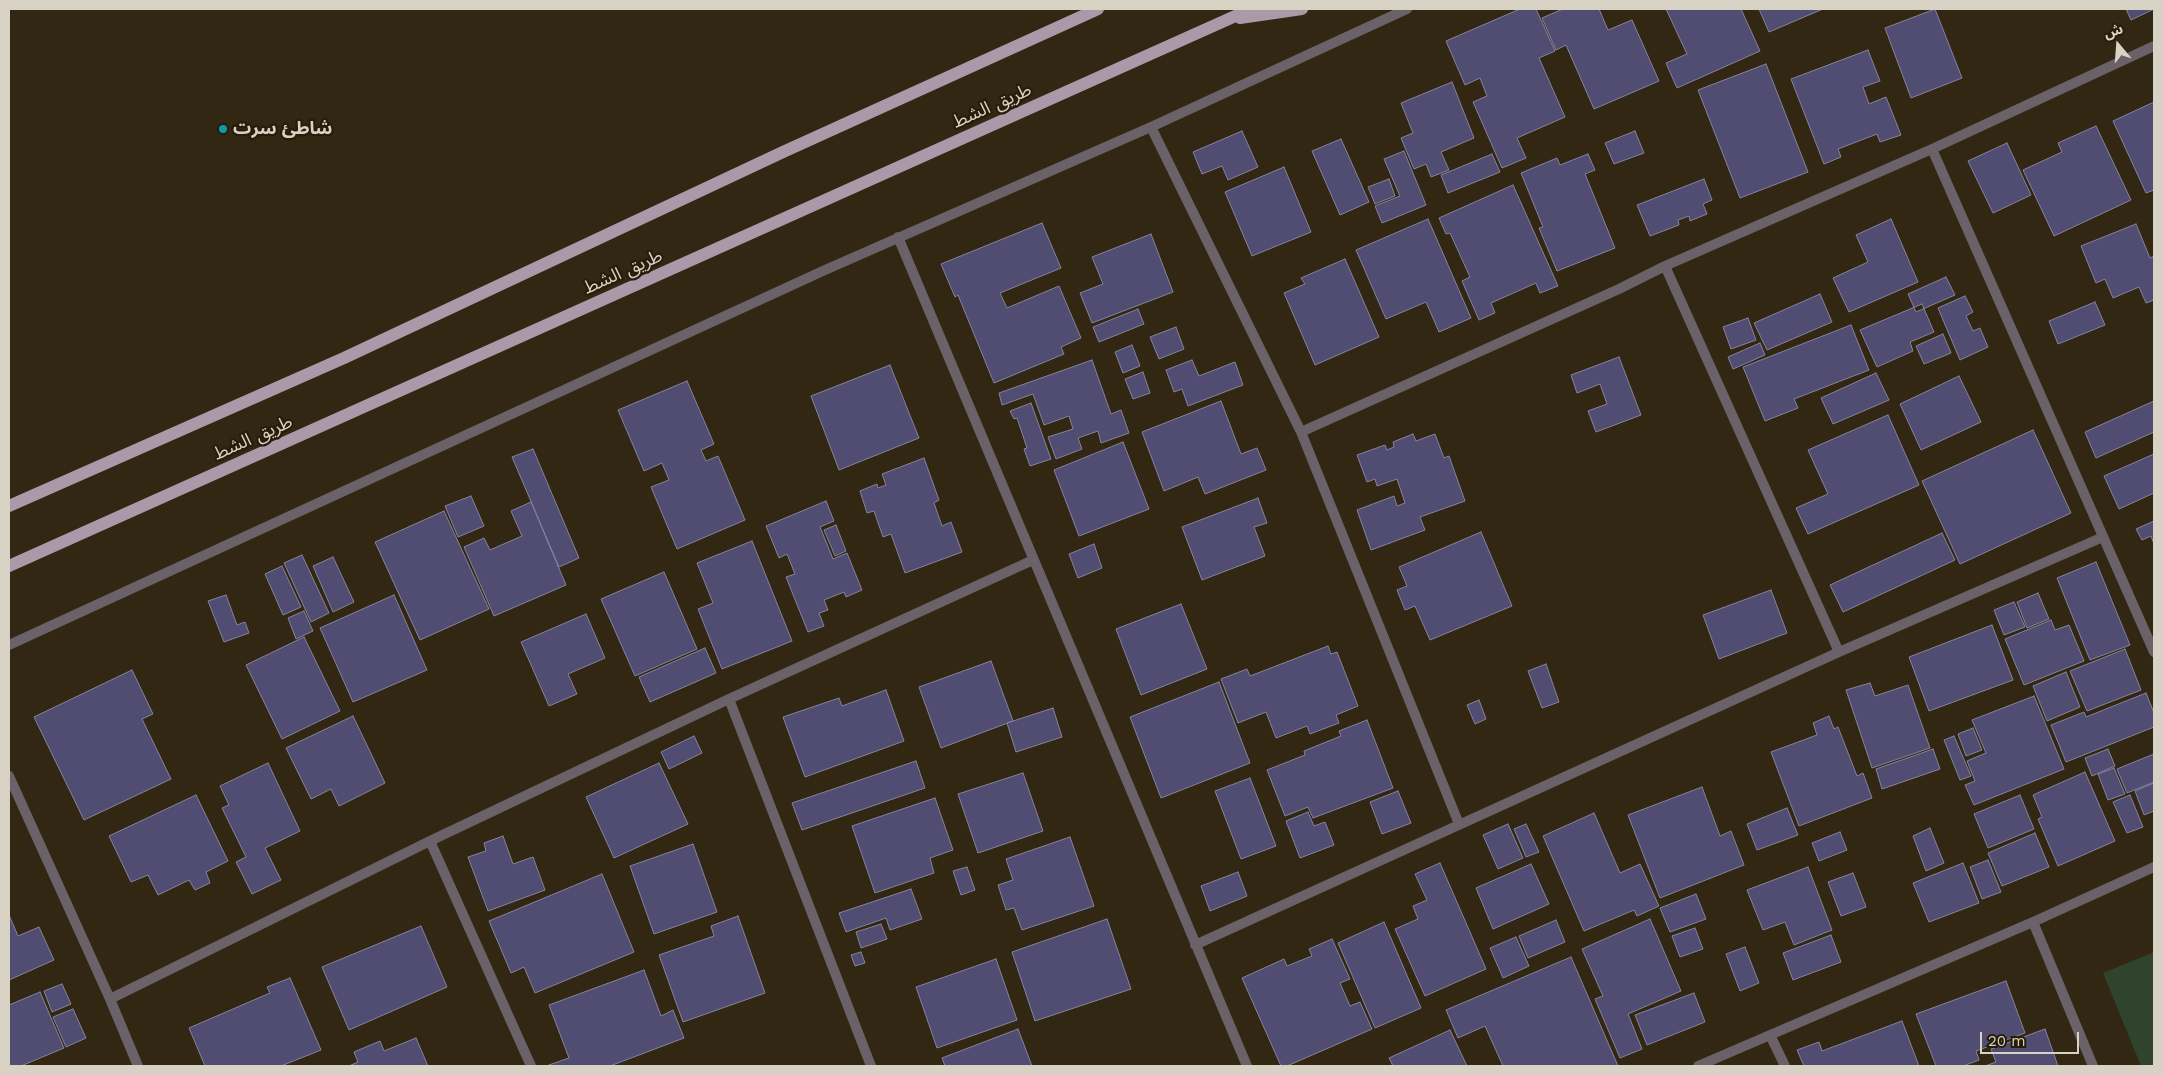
<!DOCTYPE html>
<meta charset="utf-8">
<style>
body{margin:0}
#map{position:relative;width:2163px;height:1075px;overflow:hidden;background:#312713;font-family:"Work Sans","Noto Sans Arabic",sans-serif}
canvas{display:block}
.frame{position:absolute;inset:0;border:10px solid #d8d2c5;pointer-events:none}
.north{position:absolute;left:2093px;top:20px;width:50px;height:50px;-webkit-text-stroke:4px #271d09;paint-order:stroke;rotate:342deg;font-size:14px;font-weight:700;line-height:20px;text-align:center;color:#d8d2c5}
.north::after{content:'';display:block;margin:auto;width:18px;height:22px;background:#d8d2c5;clip-path:polygon(50% 0,100% 100%,50% 72%,0 100%)}
.scale{position:absolute;left:1980px;top:1032px;width:99px;height:22px;box-sizing:border-box;border:2px solid #d8d2c5;border-top:0;padding-left:6px;font-size:15px;line-height:18px;white-space:nowrap;color:#d8d2c5;-webkit-text-stroke:4px #271d09;paint-order:stroke}
</style>
<div id="map">
<canvas width="2163" height="1075"></canvas>
<div class="frame"></div>
<div class="north">ش</div>
<div class="scale">20 m</div>
</div>
<script>
const context = document.querySelector('canvas').getContext('2d');
context.lineJoin = 'round';
function fillPath(path, color) { context.fillStyle = color; context.fill(path, 'evenodd'); }
const toPath = rows => new Path2D(rows.map(r => 'M' + r).join(''));
function stroke(path, color, width, dash) { context.strokeStyle = color; context.lineWidth = width; context.lineCap = dash ? 'butt' : 'round'; context.setLineDash(dash || []); context.stroke(path); }
function label(font, color, halo, rows, align = 'center') {
  context.font = font + ' "Work Sans","Noto Sans Arabic",sans-serif'; context.lineWidth = 4.5; context.setLineDash([]); context.textBaseline = 'middle'; context.strokeStyle = halo; context.fillStyle = color; for (const [text, x, y, turn = 0] of rows) {
    context.save(); context.translate(x, y); context.rotate((+turn || 0) * Math.PI / 180); context.textAlign = isNaN(turn) ? turn : align; if (halo) context.strokeText(text, 0, 0); context.fillText(text, 0, 0); context.restore();
  }
}
fillPath(toPath([
 [2154,952,2154,1066,2141,1066,2103,973]
]), '#30432c');
const building = toPath([
 [1520,9,1536,9,1555,51,1539,58,1565,117,1517,138,1526,158,1502,168,1473,102,1487,96,1480,78,1465,85,1446,41,1520,9],
 [1563,9,1599,9,1608,30,1632,20,1659,81,1594,109,1566,45,1556,50,1542,18,1563,9],
 [1666,9,1741,9,1760,51,1677,88,1666,63,1687,54,1666,9],
 [1759,9,1823,9,1769,32,1759,9],
 [1935,9,1962,78,1911,98,1885,28,1935,9],
 [2126,9,2154,9,2131,20,2126,9],
 [1868,50,1880,81,1863,87,1869,104,1886,97,1901,135,1880,142,1877,134,1838,149,1841,157,1824,164,1791,79,1868,50],
 [1766,64,1808,172,1740,198,1698,90,1766,64],
 [1452,82,1474,138,1441,152,1449,170,1431,177,1426,164,1414,169,1401,138,1413,133,1401,103,1452,82],
 [2154,102,2154,190,2146,193,2113,121,2154,102],
 [2096,126,2131,200,2054,236,2023,170,2062,152,2058,143,2096,126],
 [1242,131,1258,167,1228,180,1222,166,1202,174,1193,152,1242,131],
 [1635,131,1644,153,1614,164,1605,143,1635,131],
 [1341,139,1369,202,1340,215,1312,151,1341,139],
 [2007,143,2031,195,1993,213,1968,161,2007,143],
 [1404,151,1426,205,1382,223,1375,206,1400,196,1384,159,1404,151],
 [1492,154,1500,172,1448,193,1441,175,1492,154],
 [1588,154,1595,170,1585,174,1615,248,1557,271,1539,228,1543,227,1521,173,1557,158,1560,165,1588,154],
 [1284,167,1311,232,1252,256,1225,192,1284,167],
 [1389,179,1395,196,1375,204,1368,187,1389,179],
 [1704,179,1712,200,1703,204,1707,214,1690,221,1689,216,1678,220,1679,225,1650,236,1637,205,1704,179],
 [1513,185,1558,286,1540,293,1536,283,1491,303,1495,313,1479,320,1462,281,1470,277,1450,233,1446,234,1439,218,1513,185],
 [1428,219,1471,318,1439,332,1426,302,1386,319,1356,250,1428,219],
 [1891,219,1918,282,1849,312,1833,278,1868,262,1856,235,1891,219],
 [1042,223,1061,268,1000,293,1007,308,1059,286,1081,338,1061,347,1064,354,994,383,958,295,955,297,941,264,1042,223],
 [2136,224,2150,258,2154,256,2154,300,2146,303,2139,287,2113,298,2105,279,2096,283,2081,246,2136,224],
 [1151,234,1173,292,1092,323,1080,293,1103,284,1092,257,1151,234],
 [1345,259,1379,337,1315,365,1284,293,1305,284,1301,278,1345,259],
 [1946,277,1955,295,1916,312,1908,294,1946,277],
 [1820,294,1832,322,1767,350,1754,323,1820,294],
 [1965,296,1973,312,1966,316,1973,331,1980,328,1988,347,1960,360,1938,308,1965,296],
 [2095,302,2105,325,2058,344,2049,321,2095,302],
 [1922,304,1934,332,1910,342,1913,351,1877,367,1860,330,1922,304],
 [1138,309,1144,324,1099,342,1093,327,1138,309],
 [1748,318,1756,340,1731,349,1723,327,1748,318],
 [1851,325,1869,370,1794,399,1798,408,1765,421,1743,367,1851,325],
 [1176,327,1184,349,1159,359,1150,337,1176,327],
 [1943,334,1951,353,1924,364,1916,346,1943,334],
 [1760,343,1765,355,1733,369,1728,357,1760,343],
 [1132,345,1140,366,1123,373,1115,352,1132,345],
 [1619,357,1641,415,1596,432,1588,411,1607,404,1600,384,1577,393,1571,375,1619,357],
 [1092,360,1111,414,1121,410,1129,433,1101,443,1098,431,1078,438,1082,449,1056,459,1048,437,1073,429,1069,416,1044,425,1033,394,1002,405,999,393,1092,360],
 [1192,360,1199,376,1235,362,1243,385,1188,406,1182,389,1174,392,1166,370,1192,360],
 [890,365,919,438,839,470,811,396,890,365],
 [1143,372,1150,393,1133,399,1125,379,1143,372],
 [1876,373,1889,400,1833,424,1821,398,1876,373],
 [1959,376,1981,422,1921,450,1900,404,1959,376],
 [687,381,714,444,701,450,706,461,718,456,745,520,677,549,651,487,669,480,662,463,644,471,618,410,687,381],
 [1221,401,1241,454,1257,448,1266,470,1205,494,1198,477,1164,491,1142,432,1221,401],
 [2154,401,2154,432,2096,458,2085,432,2154,401],
 [1031,403,1051,459,1030,466,1024,449,1027,448,1017,418,1014,419,1010,411,1031,403],
 [1888,415,1919,485,1808,534,1796,508,1828,494,1808,450,1888,415],
 [2033,430,2071,513,1960,564,1922,481,2033,430],
 [1413,434,1416,441,1435,434,1444,458,1449,456,1465,501,1420,517,1425,530,1371,550,1357,510,1394,496,1397,506,1405,503,1397,479,1377,486,1375,479,1367,482,1357,455,1385,445,1387,450,1394,447,1393,442,1413,434],
 [1123,442,1149,509,1079,536,1054,470,1123,442],
 [533,449,579,558,559,567,512,457,533,449],
 [2154,454,2154,493,2119,509,2104,476,2154,454],
 [924,458,939,500,934,503,942,526,951,522,962,552,905,573,891,534,883,537,874,511,867,513,860,491,877,484,878,488,886,485,882,474,924,458],
 [471,496,484,526,458,537,445,506,471,496],
 [1258,498,1267,523,1254,527,1265,556,1202,580,1182,527,1258,498],
 [826,501,834,521,820,527,833,559,847,553,862,590,846,597,844,592,824,600,828,610,819,613,824,626,808,632,786,577,795,574,787,554,779,558,766,526,826,501],
 [531,502,566,585,494,616,464,547,484,538,490,550,522,536,511,511,531,502],
 [444,511,489,609,420,640,375,542,444,511],
 [2154,521,2154,544,2151,536,2142,540,2136,529,2154,521],
 [836,525,846,551,835,556,824,530,836,525],
 [1481,532,1512,606,1430,640,1415,606,1405,610,1397,590,1407,586,1399,567,1481,532],
 [1942,533,1955,560,1843,612,1830,585,1942,533],
 [752,541,792,641,722,669,698,609,713,603,697,563,752,541],
 [1094,544,1102,568,1078,578,1069,554,1094,544],
 [302,555,329,613,311,622,284,563,302,555],
 [333,557,354,602,333,612,313,566,333,557],
 [2096,562,2130,645,2090,660,2057,578,2096,562],
 [282,566,301,607,283,615,265,574,282,566],
 [664,572,697,649,635,676,601,599,664,572],
 [1771,590,1787,633,1719,659,1703,615,1771,590],
 [2038,593,2049,619,2027,628,2017,602,2038,593],
 [226,595,237,625,245,622,249,633,224,642,208,601,226,595],
 [394,595,427,670,353,702,320,628,394,595],
 [2014,602,2025,627,2004,635,1994,610,2014,602],
 [1181,604,1207,669,1141,695,1116,629,1181,604],
 [304,611,313,631,296,639,288,618,304,611],
 [586,614,605,658,568,674,577,694,549,706,521,642,586,614],
 [2051,620,2055,630,2069,625,2084,661,2024,685,2005,639,2051,620],
 [1992,625,2013,680,1929,711,1909,657,1992,625],
 [304,637,340,711,282,739,246,665,304,637],
 [1328,646,1331,654,1337,652,1358,706,1336,715,1339,723,1310,734,1307,726,1276,738,1266,712,1238,723,1221,679,1247,669,1250,676,1328,646],
 [705,648,716,673,650,702,639,677,705,648],
 [2125,649,2141,690,2087,711,2070,671,2125,649],
 [991,661,1013,721,941,748,919,687,991,661],
 [1546,664,1559,702,1542,708,1528,671,1546,664],
 [132,670,153,714,142,719,171,779,84,820,34,717,132,670],
 [2066,672,2080,707,2047,721,2033,686,2066,672],
 [1219,682,1250,763,1161,798,1130,717,1219,682],
 [1870,683,1875,696,1908,685,1930,748,1872,768,1846,690,1870,683],
 [886,690,904,741,805,777,783,717,839,698,842,706,886,690],
 [2146,693,2154,713,2154,727,2066,762,2051,725,2084,712,2086,717,2146,693],
 [2034,696,2064,769,1974,805,1965,785,1975,781,1967,761,1986,753,1972,720,2034,696],
 [1479,700,1486,719,1475,724,1467,705,1479,700],
 [1053,708,1062,737,1016,752,1007,723,1053,708],
 [353,716,385,783,339,806,331,789,311,799,286,748,353,716],
 [1829,716,1834,729,1838,727,1857,776,1863,773,1872,798,1799,826,1771,752,1817,735,1813,723,1829,716],
 [1367,720,1393,788,1313,818,1308,807,1285,816,1267,770,1305,755,1304,751,1341,736,1339,731,1367,720],
 [1973,728,1982,750,1966,756,1958,734,1973,728],
 [694,736,702,753,669,769,661,752,694,736],
 [1954,736,1971,776,1960,780,1944,740,1954,736],
 [1933,749,1940,769,1882,789,1876,769,1933,749],
 [2108,749,2115,766,2092,776,2085,758,2108,749],
 [2154,754,2154,782,2127,793,2117,769,2154,754],
 [916,761,925,788,802,830,792,803,916,761],
 [268,763,300,831,265,848,281,880,252,894,236,862,246,857,222,808,229,805,220,786,268,763],
 [659,763,688,824,614,858,586,797,659,763],
 [2114,768,2125,794,2108,800,2098,774,2114,768],
 [2085,772,2115,841,2058,866,2038,819,2042,817,2033,795,2085,772],
 [1023,773,1043,831,978,853,958,794,1023,773],
 [1250,778,1276,846,1241,859,1215,791,1250,778],
 [2154,783,2154,811,2144,815,2135,791,2154,783],
 [1702,787,1720,836,1731,831,1744,865,1660,898,1628,815,1702,787],
 [1398,791,1411,823,1382,834,1370,802,1398,791],
 [196,795,228,861,206,872,210,883,195,890,189,880,158,895,148,875,131,882,109,836,196,795],
 [2020,795,2034,829,1988,848,1974,814,2020,795],
 [2130,795,2143,827,2127,833,2113,802,2130,795],
 [935,798,953,850,930,858,934,873,875,893,852,826,935,798],
 [1787,808,1798,835,1757,850,1747,824,1787,808],
 [1308,812,1314,826,1325,822,1334,845,1300,858,1286,821,1308,812],
 [1594,813,1620,873,1640,864,1659,906,1637,916,1634,910,1584,931,1543,836,1594,813],
 [1508,824,1523,858,1498,869,1483,835,1508,824],
 [1526,824,1539,852,1526,857,1514,829,1526,824],
 [1930,828,1944,863,1926,871,1913,836,1930,828],
 [1840,832,1847,850,1819,861,1812,843,1840,832],
 [2035,833,2049,867,2002,886,1988,853,2035,833],
 [503,836,513,864,533,857,545,890,488,911,468,857,486,851,484,843,503,836],
 [1070,837,1094,906,1022,930,1014,908,1006,910,998,885,1013,880,1006,859,1070,837],
 [693,844,717,912,654,934,630,866,693,844],
 [1988,860,2001,892,1982,899,1970,867,1988,860],
 [1440,863,1486,969,1425,996,1395,929,1418,919,1413,906,1427,900,1415,874,1440,863],
 [1963,863,1979,903,1929,922,1913,883,1963,863],
 [1531,864,1549,904,1493,929,1476,888,1531,864],
 [967,867,975,890,961,895,953,871,967,867],
 [1808,867,1832,930,1794,945,1785,922,1763,930,1747,890,1808,867],
 [1238,872,1247,896,1210,911,1201,886,1238,872],
 [1853,873,1866,907,1841,916,1828,882,1853,873],
 [602,874,634,952,535,993,524,967,511,973,489,921,602,874],
 [911,889,922,919,890,930,886,918,846,932,839,913,911,889],
 [1696,894,1706,919,1670,932,1660,908,1696,894],
 [9,915,18,936,39,927,54,960,9,980,9,915],
 [738,916,765,993,683,1022,659,955,714,936,711,926,738,916],
 [1107,919,1131,989,1035,1021,1012,952,1107,919],
 [1650,919,1681,991,1628,1014,1642,1049,1620,1058,1595,999,1603,996,1582,949,1650,919],
 [1556,920,1565,942,1528,958,1519,936,1556,920],
 [1384,922,1421,1008,1375,1028,1338,943,1384,922],
 [881,924,887,939,861,948,856,932,881,924],
 [421,926,447,987,349,1030,322,967,421,926],
 [1695,928,1703,949,1680,957,1672,936,1695,928],
 [1831,935,1841,962,1793,980,1783,953,1831,935],
 [1516,937,1529,966,1503,978,1490,948,1516,937],
 [1332,939,1350,979,1340,983,1350,1006,1360,1002,1372,1029,1287,1066,1281,1066,1242,978,1284,959,1287,966,1312,956,1309,949,1332,939],
 [1745,947,1759,983,1740,991,1726,954,1745,947],
 [861,952,865,963,855,966,851,955,861,952],
 [1571,957,1618,1066,1503,1066,1485,1026,1458,1038,1446,1010,1571,957],
 [996,959,1017,1020,937,1048,916,987,996,959],
 [644,970,661,1016,673,1010,684,1038,610,1066,546,1066,569,1058,549,1005,644,970],
 [290,978,321,1050,281,1066,205,1066,189,1028,270,993,267,987,290,978],
 [2006,981,2025,1033,1976,1051,1979,1060,1963,1066,1936,1066,1916,1014,2006,981],
 [62,984,71,1004,52,1012,44,991,62,984],
 [40,992,64,1048,21,1066,9,1066,9,1005,40,992],
 [1694,993,1705,1022,1647,1045,1635,1015,1694,993],
 [73,1009,86,1038,66,1047,53,1017,73,1009],
 [1902,1021,1919,1066,1804,1066,1797,1050,1819,1042,1822,1051,1902,1021],
 [1018,1029,1032,1066,945,1066,942,1058,1018,1029],
 [2045,1029,2058,1066,1985,1066,1996,1062,1991,1049,2045,1029],
 [1450,1030,1467,1066,1393,1066,1389,1058,1450,1030],
 [416,1038,428,1066,349,1066,358,1062,354,1052,380,1041,384,1051,416,1038]
]);
fillPath(building, '#504c72');
stroke(building, '#86849c', 1);
stroke(toPath([
 [1151,127,1301,432,1459,824],
 [1932,149,2154,652],
 [898,237,1247,1066],
 [1665,266,1839,652],
 [1301,432,1619,289,1665,266,1932,149,2154,46],
 [9,645,825,270,1151,127,1407,9],
 [729,699,871,1066],
 [9,776,110,999,138,1066],
 [430,841,531,1066],
 [2033,922,2093,1066],
 [1195,945,1839,652,2103,537],
 [110,999,430,841,729,699,1033,560],
 [1770,1035,1785,1066],
 [1698,1066,2033,922,2154,867]
]), '#6a6169', 10);
stroke(toPath([
 [1240,18,1302,9],
 [9,506,344,358,783,152,1098,9],
 [9,566,1251,9]
]), '#ab99a9', 12);
for (const [x, y, r, color] of [
 [223,129,5,"#0f9aa8"]
]) { const dot = new Path2D(); dot.arc(x, y, r, 0, 2 * Math.PI); context.fillStyle = color; context.fill(dot); stroke(dot, '#271d09', 2); }
label('18px', '#d8d2c5', '#271d09', [
 ["طريق الشط",992,106,-24],
 ["طريق الشط",623,272,-24],
 ["طريق الشط",253,438,-24]
]);
label('bold 18px', '#d8d2c5', '#271d09', [
 ["شاطئ سرت",233,129]
], 'left');
</script>
